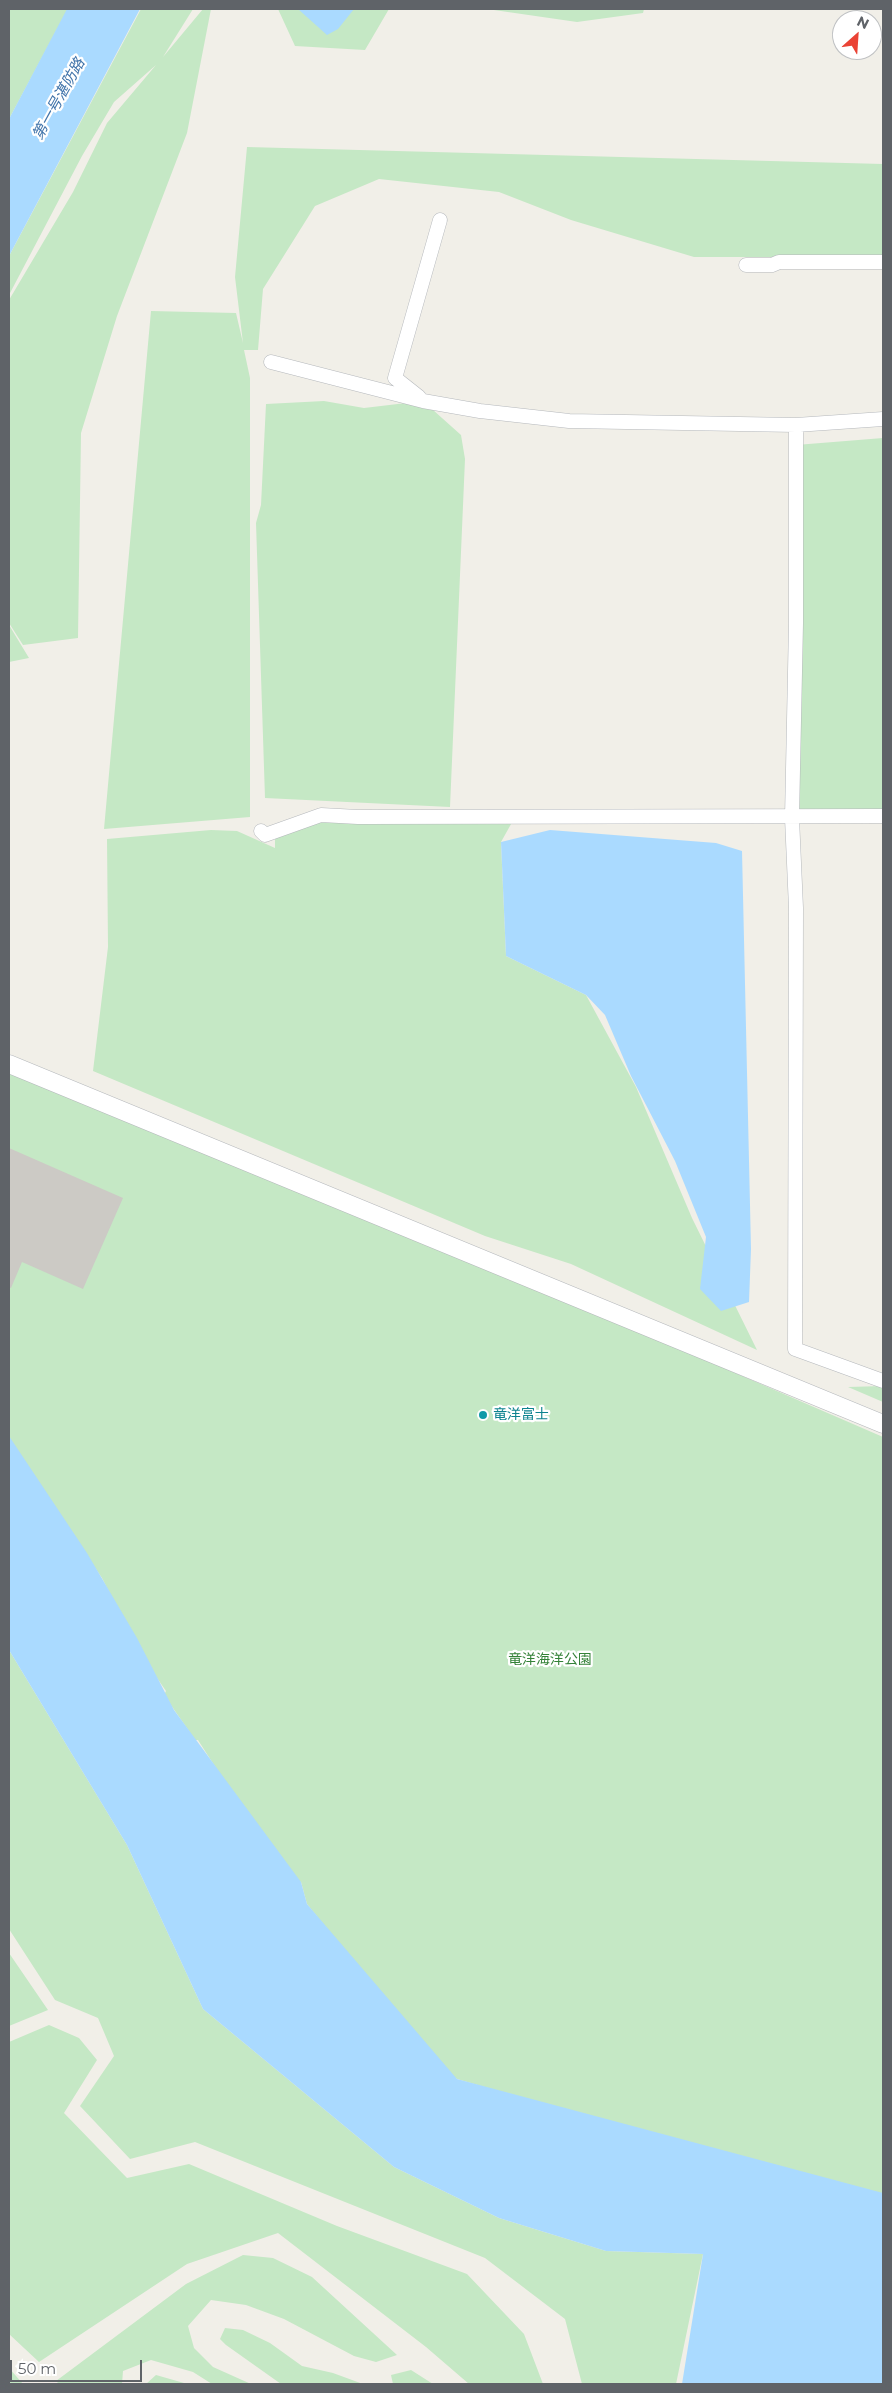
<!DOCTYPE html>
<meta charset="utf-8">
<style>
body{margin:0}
#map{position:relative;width:892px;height:2393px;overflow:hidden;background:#f1efe8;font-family:Montserrat,sans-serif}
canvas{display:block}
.frame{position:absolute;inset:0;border:10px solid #5f6368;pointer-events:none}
.north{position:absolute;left:832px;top:10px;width:50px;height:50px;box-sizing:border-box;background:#fff;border:1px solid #bfc1c3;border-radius:50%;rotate:26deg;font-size:14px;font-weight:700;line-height:20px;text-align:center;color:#5f6368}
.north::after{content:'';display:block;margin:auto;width:18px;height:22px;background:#ea4335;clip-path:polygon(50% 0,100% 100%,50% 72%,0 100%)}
.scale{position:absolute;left:10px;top:2360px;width:132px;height:22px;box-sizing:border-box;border:2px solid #5f6368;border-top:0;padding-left:6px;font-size:15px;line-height:18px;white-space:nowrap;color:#5f6368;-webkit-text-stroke:4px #fff;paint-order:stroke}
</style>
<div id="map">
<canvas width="892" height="2393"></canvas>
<div class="frame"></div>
<div class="north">N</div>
<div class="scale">50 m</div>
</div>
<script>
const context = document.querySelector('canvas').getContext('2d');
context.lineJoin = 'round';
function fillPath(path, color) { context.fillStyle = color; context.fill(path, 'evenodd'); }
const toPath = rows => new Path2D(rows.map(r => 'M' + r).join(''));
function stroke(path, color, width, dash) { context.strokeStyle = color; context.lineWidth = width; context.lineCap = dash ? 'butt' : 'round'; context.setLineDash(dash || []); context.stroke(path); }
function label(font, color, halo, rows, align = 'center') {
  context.font = font + ' Montserrat,"Noto Sans JP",sans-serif'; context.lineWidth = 4.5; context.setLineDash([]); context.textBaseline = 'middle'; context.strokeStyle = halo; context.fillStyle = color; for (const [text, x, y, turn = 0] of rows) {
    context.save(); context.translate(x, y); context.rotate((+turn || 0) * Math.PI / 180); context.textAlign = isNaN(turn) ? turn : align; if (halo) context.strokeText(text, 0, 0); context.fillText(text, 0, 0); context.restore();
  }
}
fillPath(toPath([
 [9,9,68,9,9,119],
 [141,9,193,9,163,57,203,9,211,9,187,133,117,316,81,433,78,638,23,645,9,623,9,300,73,192,107,123,156,65,114,102,82,156,9,295,9,256],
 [278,9,389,9,365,50,295,46],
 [487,9,644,9,643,13,577,22],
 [247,147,883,164,883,257,694,257,571,220,499,192,379,179,315,206,263,289,258,350,244,350,250,378,250,817,104,829,151,311,236,313,243,343,235,277],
 [324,401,364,408,423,401,461,435,465,459,450,807,265,798,256,523,261,505,266,404],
 [883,438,883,816,792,818,796,445],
 [9,625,29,658,9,662],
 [515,817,501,842,506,956,586,995,636,1087,692,1218,757,1350,571,1264,485,1236,93,1071,108,947,107,839,211,830,237,831,275,848,275,831,311,818],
 [9,1067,311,1189,883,1437,883,2203,457,2079,436,2066,307,1904,301,1882,285,1876,198,1740,195,1740,164,1695,166,1691,139,1652,102,1578,9,1443],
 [883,1386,883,1402,848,1387],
 [9,1650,127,1845,203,2009,394,2167,499,2218,606,2251,703,2254,676,2384,582,2384,565,2319,485,2258,195,2142,130,2159,80,2106,114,2056,98,2018,55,2000,9,1929],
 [9,1953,48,2010,9,2026],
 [49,2025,79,2038,97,2060,64,2113,127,2178,189,2164,337,2226,467,2274,524,2334,543,2384,469,2384,426,2347,278,2233,187,2264,39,2362,9,2334,9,2042],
 [243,2255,273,2258,312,2277,397,2355,376,2362,354,2356,284,2319,246,2305,211,2300,188,2326,194,2348,213,2367,251,2384,212,2384,193,2372,151,2360,123,2371,122,2384,59,2384,56,2381,186,2284],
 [225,2328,243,2330,270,2343,302,2366,333,2373,363,2384,281,2384,226,2345,220,2339],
 [9,2368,23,2384,9,2384],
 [411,2370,433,2384,393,2384,391,2375],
 [156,2375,184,2383,185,2384,146,2384]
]), '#c5e8c5');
fillPath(toPath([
 [67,9,140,9,9,256,9,119],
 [298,9,354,9,338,29,327,35],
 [550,830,716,843,742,851,751,1249,749,1302,721,1311,700,1289,706,1237,675,1161,631,1076,605,1015,586,995,506,956,501,842],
 [9,1436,87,1553,137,1638,174,1710,301,1882,307,1904,457,2079,883,2193,883,2384,682,2384,703,2254,606,2251,499,2218,394,2167,203,2009,127,1845,9,1650]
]), '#aadaff');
fillPath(toPath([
 [9,1148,123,1198,83,1289,22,1262,11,1288,9,1287]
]), '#cccac5');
const minor = toPath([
 [746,265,772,265,779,262,883,262],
 [271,362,423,401,480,411,569,421,796,425,883,419],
 [419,397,395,378,440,220],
 [796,425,796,623,792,818,796,908,795,1349,883,1381],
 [261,831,265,835,321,815,358,817,883,816]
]);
const tertiary = toPath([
 [9,1064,883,1424]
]);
stroke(minor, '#b5b8bc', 15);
stroke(tertiary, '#b5b8bc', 19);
stroke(minor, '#fff', 14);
stroke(tertiary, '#fff', 18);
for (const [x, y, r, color] of [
 [483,1415,5,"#0f9aa8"]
]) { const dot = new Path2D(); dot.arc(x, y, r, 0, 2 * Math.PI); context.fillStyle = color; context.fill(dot); stroke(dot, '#fff', 2); }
label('14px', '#0d838f', '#fff', [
 ["竜洋富士",493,1415]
], 'left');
label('14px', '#348238', '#fff', [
 ["竜洋海洋公園",550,1660]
]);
label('italic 15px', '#4174aa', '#fff', [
 ["第一号湛防路",59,99,-61]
]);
</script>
